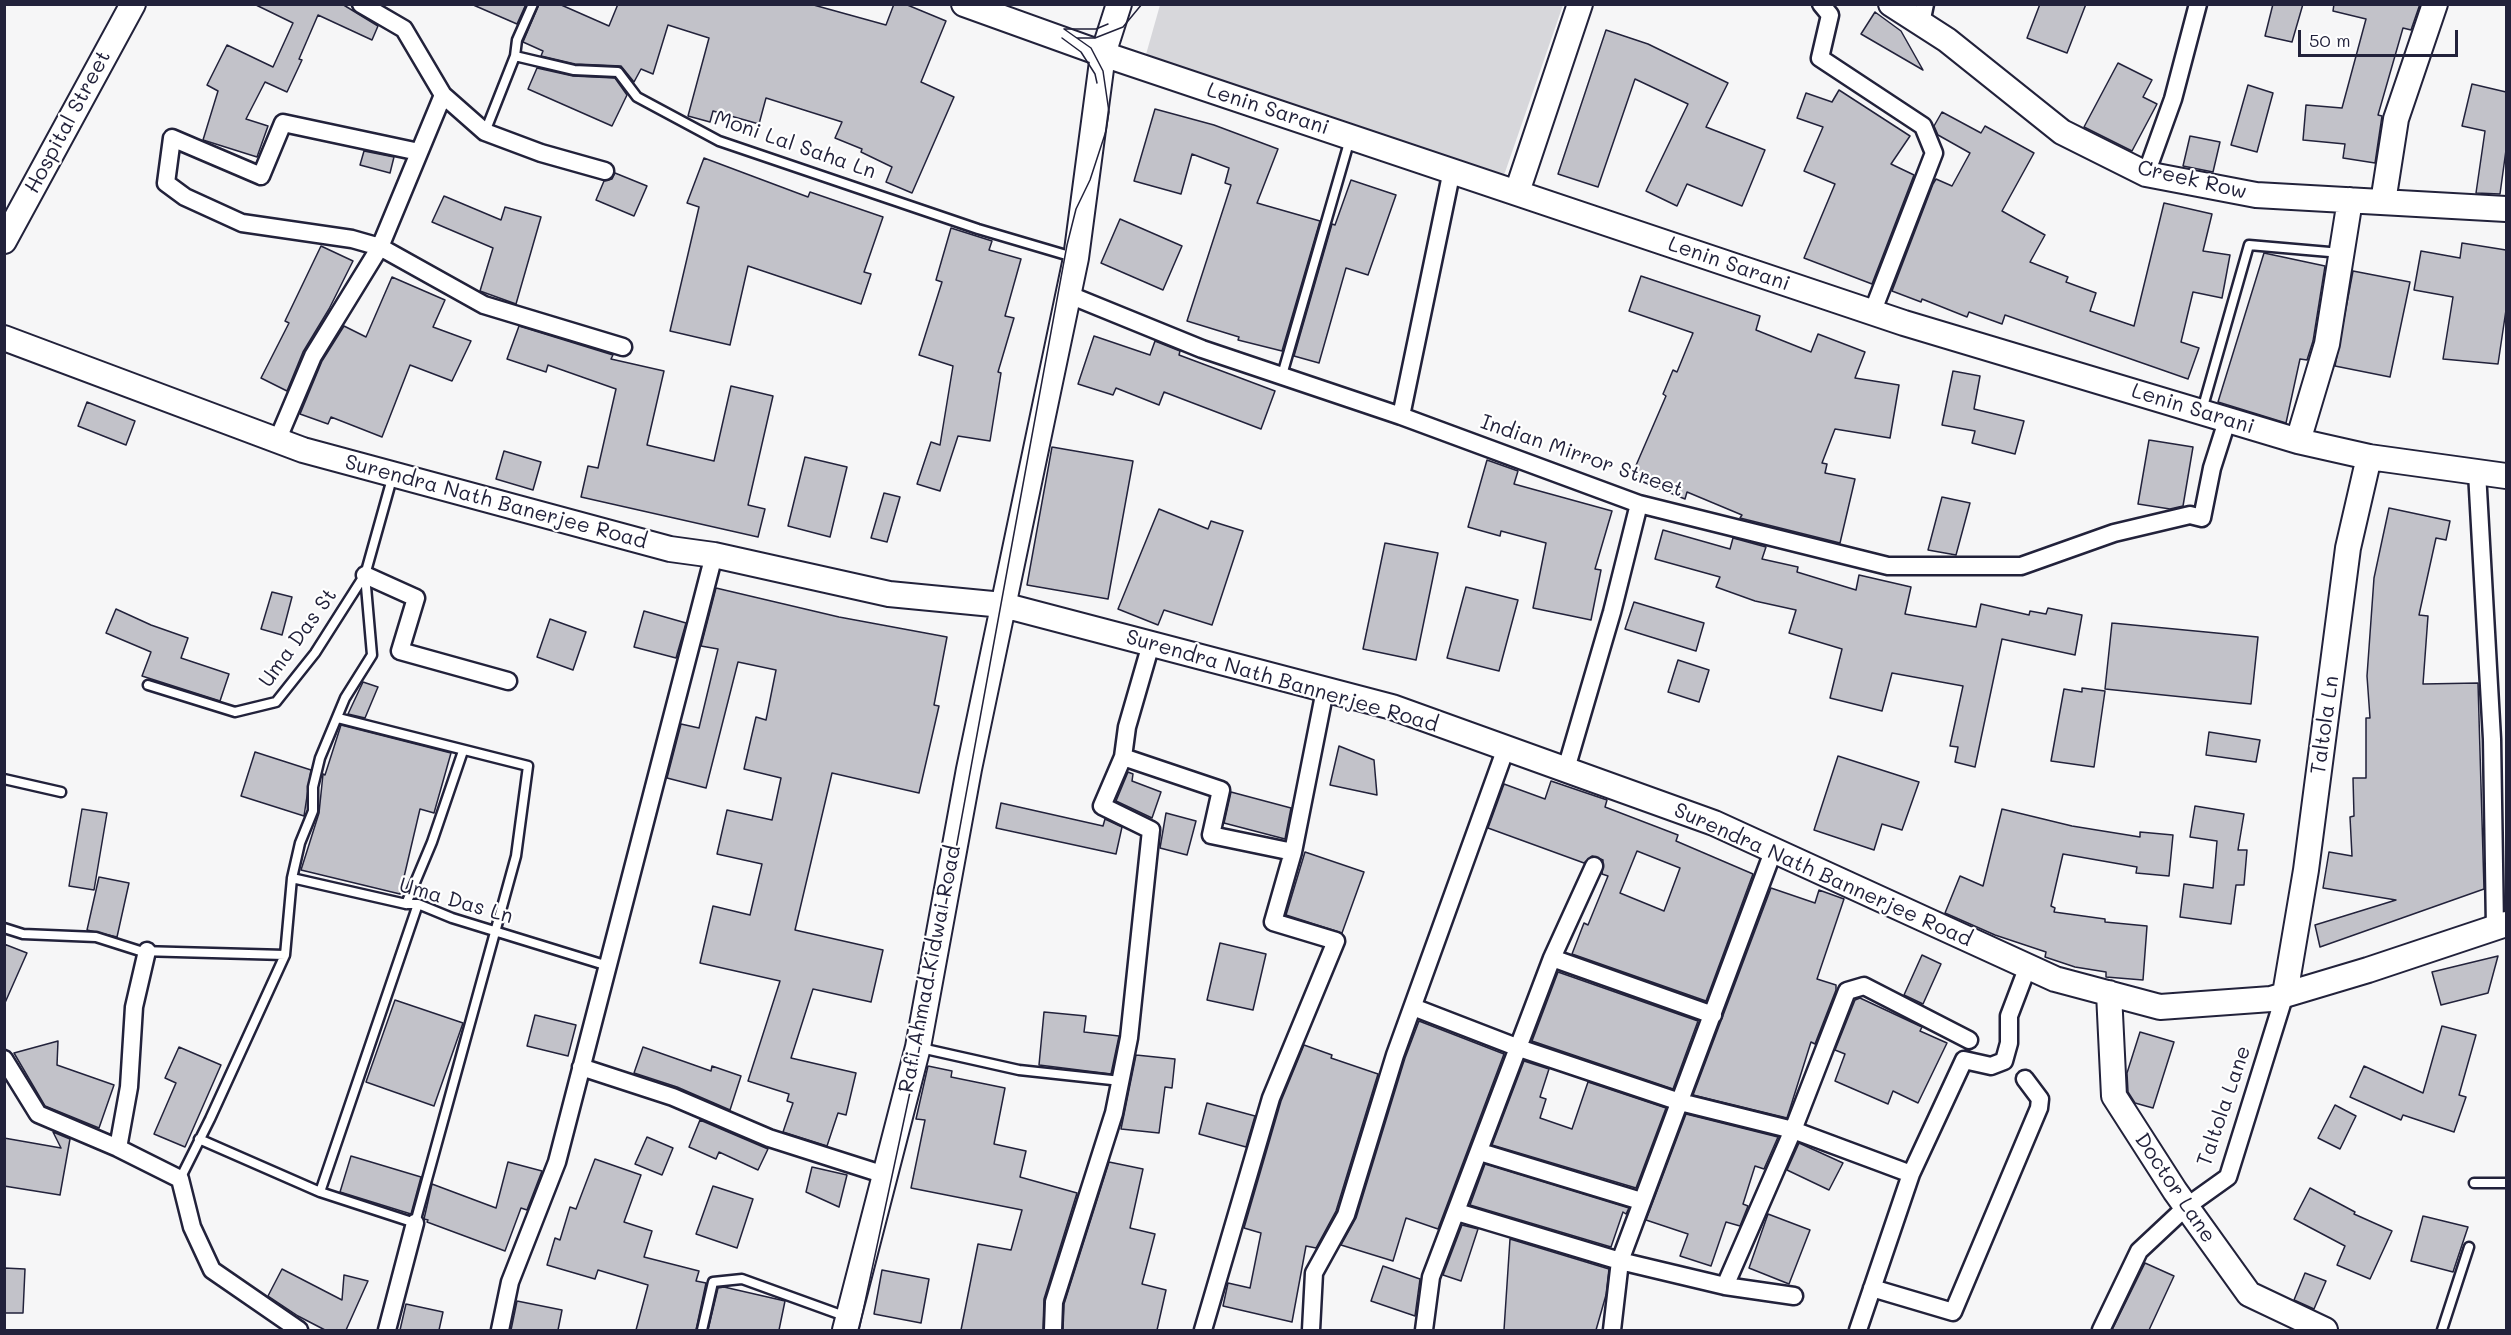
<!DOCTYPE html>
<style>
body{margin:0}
#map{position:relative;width:2511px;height:1335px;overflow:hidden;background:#f6f6f7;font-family:Mali,sans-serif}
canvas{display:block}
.frame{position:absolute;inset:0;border:6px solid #22223b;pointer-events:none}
.scale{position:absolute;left:2298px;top:30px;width:160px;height:27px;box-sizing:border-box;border:3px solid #22223b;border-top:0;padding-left:8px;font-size:18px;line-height:21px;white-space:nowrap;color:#22223b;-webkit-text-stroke:4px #fff;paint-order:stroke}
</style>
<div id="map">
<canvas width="2511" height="1335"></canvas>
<div class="frame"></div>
<div class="scale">50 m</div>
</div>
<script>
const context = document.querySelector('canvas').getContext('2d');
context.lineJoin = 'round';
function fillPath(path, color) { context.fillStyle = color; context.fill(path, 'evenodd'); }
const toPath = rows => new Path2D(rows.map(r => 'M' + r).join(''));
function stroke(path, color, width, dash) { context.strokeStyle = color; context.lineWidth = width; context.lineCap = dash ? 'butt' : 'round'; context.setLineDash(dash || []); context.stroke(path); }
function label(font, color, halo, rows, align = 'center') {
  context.font = font + ' Mali,sans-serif'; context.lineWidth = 4.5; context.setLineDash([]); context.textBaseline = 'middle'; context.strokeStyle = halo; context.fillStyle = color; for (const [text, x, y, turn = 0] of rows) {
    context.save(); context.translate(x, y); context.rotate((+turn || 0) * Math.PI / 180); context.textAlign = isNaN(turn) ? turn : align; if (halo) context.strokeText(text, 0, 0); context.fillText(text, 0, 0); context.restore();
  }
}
fillPath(toPath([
 [1160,5,1563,5,1502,181,1145,58]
]), '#d7d7db');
const building = toPath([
 [254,4,342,4,378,26,372,40,318,15,299,59,302,60,287,92,265,82,246,119,268,126,257,157,203,140,218,91,207,85,227,45,273,67,293,23,254,4],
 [471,4,526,4,517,24,471,4],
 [539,4,559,4,609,26,618,4,810,4,886,25,894,4,905,4,946,21,921,82,954,97,912,193,886,182,892,167,861,152,862,149,835,138,842,122,766,98,759,124,713,111,710,122,688,116,709,38,668,25,653,74,641,69,634,82,621,66,575,64,541,56,543,51,523,42,539,4],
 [2040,4,2086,4,2067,53,2027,38,2040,4],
 [2273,4,2303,4,2292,42,2265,36,2273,4],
 [2334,4,2420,4,2411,30,2403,28,2378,115,2382,116,2375,163,2343,158,2345,144,2303,140,2306,105,2342,108,2366,19,2333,11,2334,4],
 [1875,12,1901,31,1923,70,1861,34,1875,12],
 [1606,30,1648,44,1728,83,1706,127,1765,150,1742,206,1687,184,1677,206,1646,191,1688,104,1635,79,1598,187,1558,174,1606,30],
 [2118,63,2152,80,2143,97,2157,104,2132,151,2084,127,2118,63],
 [537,68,573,76,615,78,627,95,612,126,528,89,537,68],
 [2472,84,2506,92,2506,150,2500,194,2476,193,2485,131,2462,126,2472,84],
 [2248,85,2273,93,2257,152,2231,145,2248,85],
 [1839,90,1910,136,1891,164,1914,175,1872,284,1804,258,1835,184,1804,171,1823,127,1797,118,1806,93,1832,102,1839,90],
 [1155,109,1214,125,1278,149,1257,203,1320,221,1282,351,1238,340,1239,337,1187,321,1231,185,1225,183,1229,168,1192,154,1181,194,1134,181,1155,109],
 [1942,112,1981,133,1985,126,2034,153,2002,211,2045,235,2030,262,2068,277,2066,282,2096,293,2090,311,2134,326,2164,203,2212,214,2203,251,2230,255,2222,298,2193,292,2181,342,2199,348,2188,379,2005,315,2002,324,1969,312,1967,317,1922,299,1921,302,1892,291,1933,184,1936,179,1952,186,1970,153,1938,135,1934,126,1942,112],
 [2190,136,2220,142,2213,172,2183,166,2190,136],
 [364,151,394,157,390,173,360,165,364,151],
 [704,158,808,197,810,192,883,217,864,272,871,274,861,304,748,266,730,345,670,331,699,207,687,203,704,158],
 [615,173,647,186,634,216,596,200,604,181,612,179,615,173],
 [1351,180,1396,195,1368,275,1346,268,1319,363,1294,356,1332,224,1335,225,1351,180],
 [444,196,501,220,505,207,541,217,516,304,480,291,493,248,432,222,444,196],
 [1120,219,1182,246,1163,290,1101,263,1120,219],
 [951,228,992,241,989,250,1021,259,1005,316,1014,318,998,372,1001,373,990,441,958,436,940,491,917,484,931,442,940,445,953,366,919,355,942,282,936,280,951,228],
 [2462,243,2506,250,2506,310,2498,364,2443,359,2453,297,2414,290,2421,251,2460,258,2462,243],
 [321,246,353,261,329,309,303,352,287,391,261,378,289,323,285,321,321,246],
 [2264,253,2325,266,2313,341,2307,360,2300,359,2286,423,2218,402,2264,253],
 [2353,271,2410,282,2390,377,2335,366,2353,271],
 [1641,276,1760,316,1756,330,1811,352,1818,334,1865,352,1855,378,1899,385,1890,438,1835,429,1822,463,1827,464,1825,473,1855,479,1840,543,1740,518,1742,515,1687,492,1685,499,1631,477,1666,396,1663,394,1673,370,1677,372,1693,333,1629,311,1641,276],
 [392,277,445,300,433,327,471,341,452,381,410,365,382,437,331,417,328,424,300,414,322,361,344,326,366,337,392,277],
 [519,326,613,355,611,359,664,371,647,445,714,461,731,386,773,396,748,505,765,509,758,537,581,497,588,466,598,468,616,389,548,365,546,372,507,359,519,326],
 [1094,336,1150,355,1155,341,1180,351,1179,355,1275,391,1261,429,1164,392,1159,405,1116,388,1113,395,1078,384,1094,336],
 [1953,371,1980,376,1974,409,2024,421,2015,454,1972,443,1975,431,1942,425,1953,371],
 [87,402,135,421,126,445,78,426,87,402],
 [2149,440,2193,447,2183,506,2170,509,2138,504,2149,440],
 [1052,447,1133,461,1108,599,1027,585,1052,447],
 [504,451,541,462,533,490,496,479,504,451],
 [805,457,847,467,830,537,788,526,805,457],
 [1487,460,1518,471,1514,484,1612,511,1595,569,1601,570,1591,620,1533,608,1546,543,1501,531,1500,536,1468,527,1487,460],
 [884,493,900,497,887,542,871,538,884,493],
 [1942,497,1970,503,1956,555,1928,550,1942,497],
 [2389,508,2450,521,2446,540,2436,538,2419,615,2428,616,2423,684,2478,683,2484,889,2320,947,2315,925,2396,900,2323,888,2329,852,2352,856,2350,817,2354,816,2353,778,2366,778,2366,718,2370,718,2367,676,2374,578,2389,508],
 [1159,509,1208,529,1211,521,1243,531,1212,625,1164,610,1158,625,1118,609,1159,509],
 [1663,530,1730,549,1733,538,1766,547,1762,559,1798,567,1797,572,1856,590,1859,575,1911,587,1905,614,1976,627,1981,604,2029,615,2030,611,2046,614,2048,608,2082,615,2075,655,2002,639,1975,767,1955,762,1958,747,1950,746,1963,686,1892,673,1882,711,1830,698,1842,649,1789,633,1796,610,1755,601,1716,587,1720,577,1655,559,1663,530],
 [1385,543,1438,553,1416,660,1363,649,1385,543],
 [1466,587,1518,600,1499,671,1447,658,1466,587],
 [716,588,839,617,947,637,934,705,939,706,919,793,832,773,795,930,883,950,871,1002,813,989,791,1058,856,1073,846,1115,838,1113,827,1146,783,1132,793,1103,787,1101,789,1094,748,1081,780,981,700,963,713,906,750,915,762,864,717,854,727,810,772,820,781,778,744,769,756,717,766,720,776,670,738,662,706,788,667,778,681,724,699,728,718,649,701,646,716,588],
 [272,592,292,597,282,635,261,629,272,592],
 [1634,602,1704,623,1696,651,1625,629,1634,602],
 [116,609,151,625,188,638,181,658,229,674,220,701,142,676,151,652,106,633,116,609],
 [644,611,686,623,676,658,634,647,644,611],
 [550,619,586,632,573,670,537,657,550,619],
 [2112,623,2258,637,2251,704,2105,689,2112,623],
 [1678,660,1709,670,1699,702,1668,692,1678,660],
 [363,682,378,687,365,718,348,714,363,682],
 [2082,688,2105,691,2094,767,2051,761,2064,689,2082,692,2082,688],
 [341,725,451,753,434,813,420,809,400,894,301,870,319,813,323,774,325,775,341,725],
 [2209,732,2260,740,2256,762,2206,755,2209,732],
 [1339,746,1374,760,1377,795,1330,785,1339,746],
 [255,752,311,770,304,816,241,796,255,752],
 [1838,756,1919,782,1902,830,1882,824,1874,850,1814,830,1838,756],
 [1128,772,1133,774,1132,781,1161,792,1152,818,1116,801,1128,772],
 [1551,781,1607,800,1605,807,1678,835,1676,841,1753,874,1706,1001,1572,954,1584,923,1588,925,1608,876,1602,874,1603,860,1592,856,1584,863,1488,828,1504,784,1545,799,1551,781],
 [1637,851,1680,868,1664,911,1620,893,1637,851],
 [1231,792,1291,808,1285,839,1224,823,1231,792],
 [1001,803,1103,826,1105,819,1122,827,1116,854,996,828,1001,803],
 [2195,806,2244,814,2238,850,2247,850,2244,885,2236,885,2231,924,2180,917,2184,884,2213,888,2217,841,2190,837,2195,806],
 [82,809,107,813,94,890,69,886,82,809],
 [2002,809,2072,826,2140,837,2140,832,2173,835,2169,876,2136,873,2137,867,2063,854,2051,906,2055,908,2054,912,2105,919,2105,922,2147,926,2143,980,2106,977,2106,972,2075,967,2045,957,2046,952,1995,935,1945,913,1960,876,1983,886,2002,809],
 [1166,813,1196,821,1187,855,1160,848,1166,813],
 [1305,852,1364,872,1342,933,1286,915,1305,852],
 [99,877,129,883,117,937,87,930,99,877],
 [1771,888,1815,903,1819,890,1844,899,1817,979,1836,985,1836,990,1815,1044,1811,1042,1787,1118,1693,1095,1771,888],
 [1220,943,1266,954,1253,1010,1207,1000,1220,943],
 [4,944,27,953,4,1005,4,944],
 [1922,955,1941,964,1923,1004,1904,995,1922,955],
 [2498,956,2488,993,2441,1005,2432,972,2498,956],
 [1558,972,1698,1021,1673,1089,1532,1041,1558,972],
 [1860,998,1922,1027,1920,1031,1947,1043,1918,1103,1893,1091,1888,1104,1835,1081,1845,1054,1835,1050,1855,1000,1860,998],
 [395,1000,463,1023,434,1106,366,1082,395,1000],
 [1044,1012,1086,1016,1084,1032,1119,1036,1111,1074,1039,1065,1044,1012],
 [535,1015,576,1025,568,1056,527,1046,535,1015],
 [1419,1021,1504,1054,1438,1229,1406,1218,1393,1261,1341,1245,1356,1218,1405,1058,1419,1021],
 [2442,1026,2476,1035,2459,1095,2466,1097,2454,1132,2403,1115,2401,1120,2350,1097,2364,1066,2423,1093,2442,1026],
 [2140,1032,2174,1042,2153,1108,2135,1103,2128,1092,2127,1073,2140,1032],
 [58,1041,57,1065,114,1085,99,1128,45,1106,14,1053,58,1041],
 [1304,1045,1332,1055,1331,1058,1378,1074,1336,1211,1316,1248,1306,1246,1292,1322,1223,1306,1228,1283,1250,1288,1261,1233,1244,1228,1281,1101,1304,1045],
 [179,1047,221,1065,185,1147,154,1134,176,1083,165,1078,179,1047],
 [643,1047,711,1071,712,1066,741,1076,730,1110,677,1087,634,1073,643,1047],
 [1136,1055,1175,1059,1172,1088,1165,1087,1159,1133,1121,1129,1136,1055],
 [1524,1061,1549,1069,1540,1097,1546,1099,1540,1118,1572,1129,1588,1082,1666,1108,1636,1188,1492,1145,1524,1061],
 [928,1066,952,1071,951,1077,1005,1088,994,1144,1026,1151,1020,1177,1077,1193,1044,1299,1043,1330,961,1330,978,1244,1011,1250,1022,1210,911,1188,925,1120,916,1119,928,1066],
 [1207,1103,1255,1116,1246,1147,1199,1134,1207,1103],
 [2335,1105,2356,1116,2340,1149,2318,1138,2335,1105],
 [1686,1114,1778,1137,1764,1169,1755,1166,1743,1204,1748,1206,1740,1226,1726,1222,1711,1266,1680,1256,1688,1234,1646,1220,1686,1114],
 [700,1120,768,1149,758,1170,719,1152,716,1159,689,1147,700,1120],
 [53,1132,70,1139,60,1195,4,1186,4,1138,61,1148,53,1132],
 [647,1137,673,1148,662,1175,635,1164,647,1137],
 [1799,1143,1843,1163,1829,1190,1787,1170,1799,1143],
 [351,1156,421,1177,411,1214,340,1192,351,1156],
 [595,1159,641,1175,624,1222,652,1231,644,1257,699,1271,696,1281,706,1283,696,1330,636,1330,648,1285,598,1270,595,1279,547,1265,555,1238,560,1240,570,1207,576,1209,595,1159],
 [508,1162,542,1171,527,1210,521,1208,505,1251,427,1222,428,1220,424,1219,432,1184,496,1208,508,1162],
 [1109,1162,1143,1169,1130,1228,1155,1234,1142,1284,1166,1290,1157,1330,1063,1330,1064,1304,1109,1162],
 [1485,1164,1629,1208,1626,1214,1623,1212,1611,1247,1470,1205,1485,1164],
 [812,1167,847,1175,839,1207,806,1192,812,1167],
 [713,1186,753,1199,737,1248,696,1234,713,1186],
 [2310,1188,2355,1212,2354,1214,2392,1231,2370,1279,2337,1265,2345,1246,2294,1219,2310,1188],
 [1768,1214,1810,1230,1789,1284,1749,1268,1768,1214],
 [2423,1216,2468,1227,2453,1272,2411,1261,2423,1216],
 [1462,1225,1478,1229,1461,1281,1443,1275,1462,1225],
 [1510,1239,1609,1269,1606,1295,1596,1330,1504,1330,1510,1239],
 [2145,1263,2174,1276,2149,1330,2112,1330,2145,1263],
 [1383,1266,1420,1279,1415,1316,1371,1301,1383,1266],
 [4,1268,25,1269,23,1313,4,1313,4,1268],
 [282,1269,342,1300,344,1275,368,1281,346,1330,325,1330,298,1316,268,1296,282,1269],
 [882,1270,929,1279,921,1323,874,1314,882,1270],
 [2305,1273,2326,1281,2314,1309,2294,1300,2305,1273],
 [724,1287,785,1301,779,1330,708,1330,718,1288,724,1287],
 [517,1301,562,1310,558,1330,511,1330,517,1301],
 [406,1304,443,1312,439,1330,400,1330,406,1304]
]);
fillPath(building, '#c2c2c9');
stroke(building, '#22223b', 1.5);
const lane = toPath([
 [515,56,574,70,618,72,637,97,719,141,978,229,1073,257],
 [485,132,515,56,517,40,533,4],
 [1282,375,1350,139],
 [2202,410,2249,245,2341,253],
 [148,685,235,712,276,702,315,653,364,576],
 [4,779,61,792],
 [292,878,406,904,418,904,452,918,608,966],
 [406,904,432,842,463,751],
 [4,928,23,934,96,937,140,951,285,955],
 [921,1048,1019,1070,1121,1081],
 [199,1139,320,1192,418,904],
 [180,1179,210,1119,285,955,292,878,300,843,313,811,313,787,320,758,345,698,372,655,365,575,393,475],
 [2474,1183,2506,1183],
 [320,1192,415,1223,516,856,528,766,338,718],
 [702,1330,713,1282,742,1279,847,1317],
 [2442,1330,2469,1247]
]);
const street = toPath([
 [361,4,404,29,443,95,485,132,541,153,605,171],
 [1821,4,1830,15,1820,58,1923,126,1934,153,1872,313],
 [1921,23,1925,4],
 [419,152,283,123,261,176,172,138,166,183,185,197,242,223,352,239,380,247,484,305,623,347],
 [2146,174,2173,99,2198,4],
 [1067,294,1202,349,1401,416,1639,504,1888,566,2021,566,2114,533,2190,515,2202,518,2212,468,2227,421],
 [1401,416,1452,170],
 [277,441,313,356,380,247,443,95],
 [2477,472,2492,739,2495,928],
 [365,575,416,598,400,651,508,681],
 [1123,757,1221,790,1211,835,1293,852,1273,922,1336,941,1271,1098,1203,1330],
 [1566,769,1612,612,1639,504],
 [1293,852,1325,690],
 [1552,958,1713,1015],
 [1413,1007,1519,1048,1680,1102,1793,1130,1911,1174],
 [4,1059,38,1114,118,1148,180,1179,192,1227,212,1270,299,1330],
 [581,1067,673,1097,769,1138,885,1175],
 [118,1148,129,1087,134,1007,147,951],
 [1480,1152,1641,1201],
 [1457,1212,1620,1261,1725,1286,1794,1296],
 [1725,1286,1793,1130,1847,991,1864,986,1969,1040],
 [1872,1288,1953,1312,2039,1108,2040,1099,2025,1079],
 [387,1330,415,1223],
 [500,1330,510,1282,557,1162,714,555],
 [1053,1330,1054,1302,1114,1113,1129,1038,1151,830,1102,806,1123,757,1127,727,1151,644],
 [1311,1330,1314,1273,1346,1215,1395,1055,1506,748],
 [1424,1330,1431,1277,1552,958,1594,866],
 [1612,1330,1620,1261,1774,849],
 [1858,1330,1911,1174,1964,1060,1991,1066,2004,1061,2009,1043,2009,1016,2028,966],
 [2101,1330,2139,1251,2186,1207,2228,1177,2285,994]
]);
const secondary = toPath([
 [964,4,1103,54,1904,323,2298,441,2369,457,2506,476],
 [1891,4,1947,40,2062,132,2146,174,2256,195,2506,209],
 [1517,192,1580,4],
 [2383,202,2396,119,2435,4],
 [4,241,133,4],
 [4,338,303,450,670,549,714,555,889,594,1003,605,1392,707,1714,823,2055,979,2160,1007,2271,999,2368,970,2506,924],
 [2298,441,2327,344,2350,200],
 [2109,993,2114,1096,2175,1191,2249,1294,2325,1330],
 [2285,994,2306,870,2348,548,2369,457],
 [845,1330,918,1047,969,769,1076,258,1103,54,1119,4]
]);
stroke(lane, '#22223b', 13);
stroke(street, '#22223b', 21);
stroke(secondary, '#22223b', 28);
stroke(lane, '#fff', 8);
stroke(street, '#fff', 16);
stroke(secondary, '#fff', 24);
stroke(toPath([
 [1064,29,1096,29,1108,24],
 [1062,38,1081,52,1095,74,1097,83],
 [1077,38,1095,38,1123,27,1142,4],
 [859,1330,919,1050,1067,245,1076,209,1090,180,1106,131,1109,112,1103,71,1091,48,1064,29]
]), '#22223b', 1.5);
label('21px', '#22223b', '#fff', [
 ["Lenin Sarani",1268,109,18],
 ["Hospital Street",68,122,-62],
 ["Moni Lal Saha Ln",795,145,19],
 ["Creek Row",2192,180,13],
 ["Lenin Sarani",1729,264,19],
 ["Lenin Sarani",2193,409,17],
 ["Indian Mirror Street",1582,456,19],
 ["Surendra Nath Banerjee Road",496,502,15],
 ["Uma Das St",298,638,-54],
 ["Surendra Nath Bannerjee Road",1282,681,16],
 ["Taltola Ln",2325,725,-82],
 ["Surendra Nath Bannerjee Road",1823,875,24],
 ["Uma Das Ln",456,901,16],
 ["Rafi Ahmad Kidwai Road",930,969,-79],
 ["Taltola Lane",2224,1106,-71],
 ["Doctor Lane",2175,1188,56]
]);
</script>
